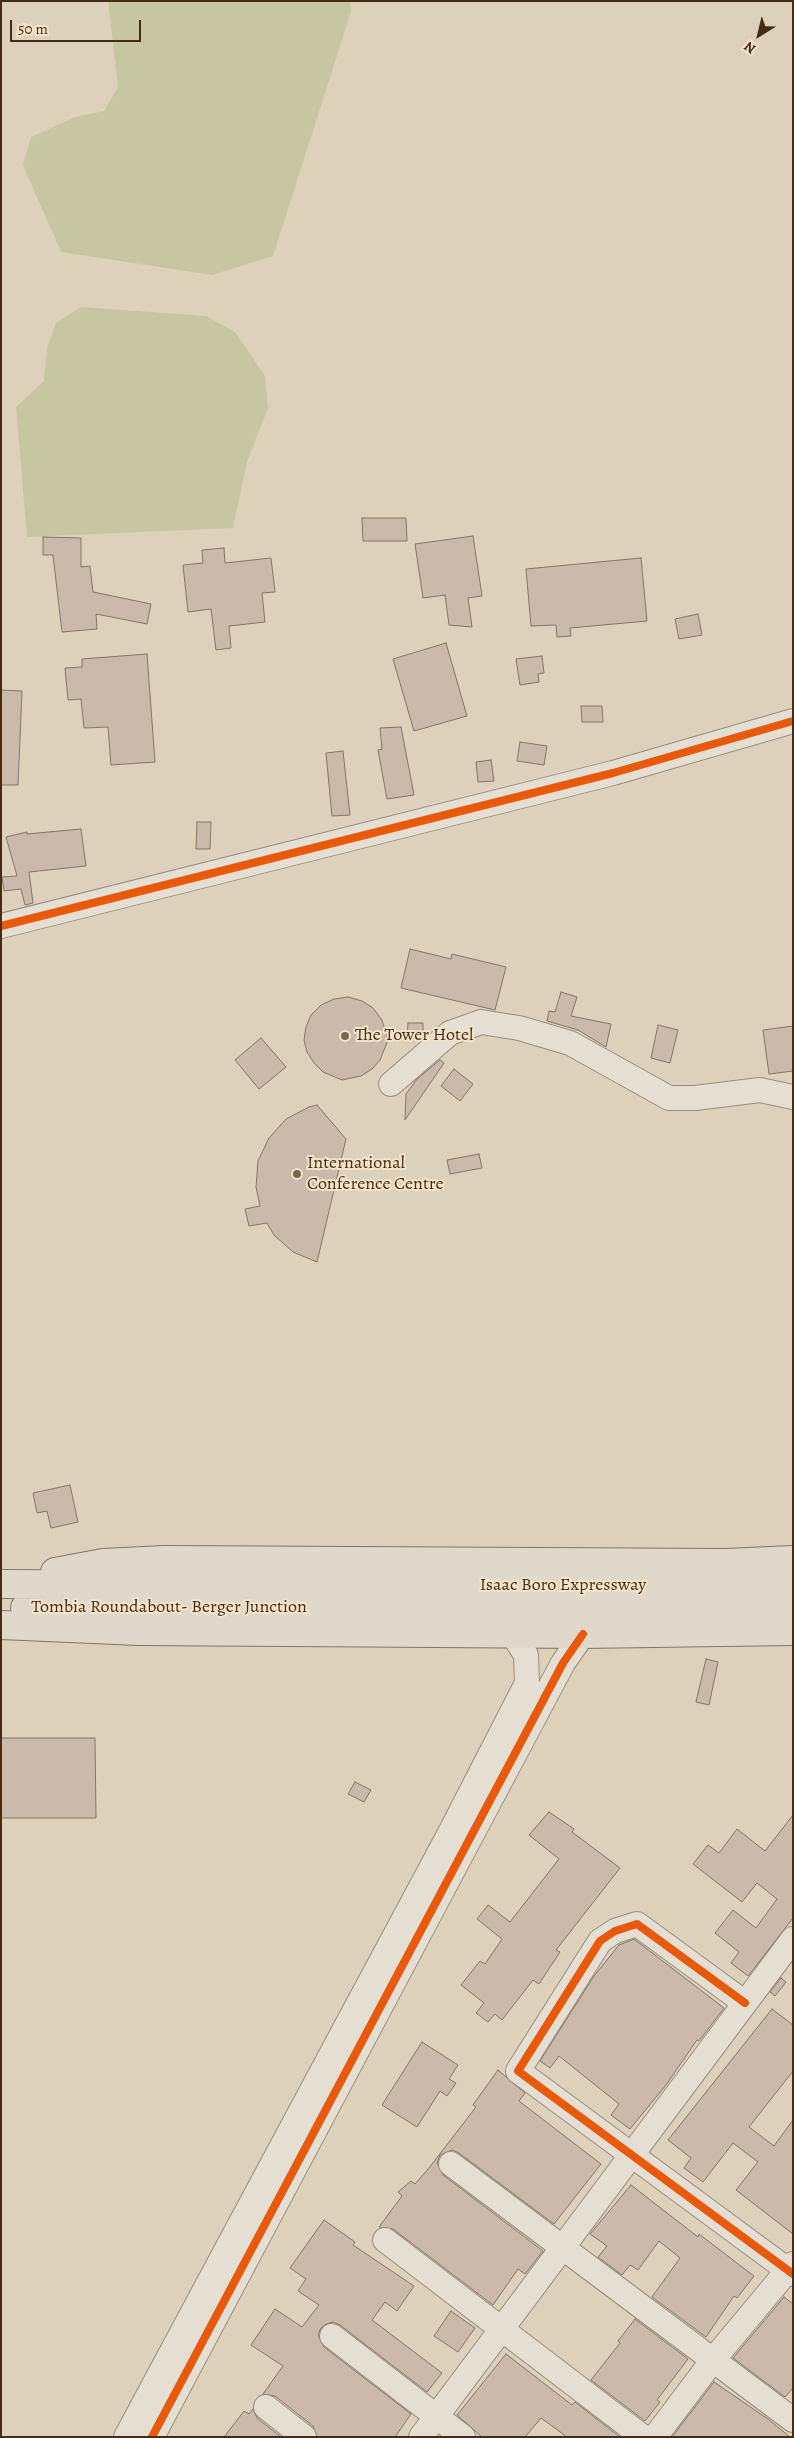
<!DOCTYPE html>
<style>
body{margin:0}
#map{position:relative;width:794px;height:2438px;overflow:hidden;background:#ded1bb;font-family:Alegreya,serif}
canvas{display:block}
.frame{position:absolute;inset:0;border:2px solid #462c13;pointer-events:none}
.north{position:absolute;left:734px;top:10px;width:50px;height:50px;-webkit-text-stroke:4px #f3e4c9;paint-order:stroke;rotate:216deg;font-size:14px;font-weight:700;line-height:20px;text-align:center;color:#462c13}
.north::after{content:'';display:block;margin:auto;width:18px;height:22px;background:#462c13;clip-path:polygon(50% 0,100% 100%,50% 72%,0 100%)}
.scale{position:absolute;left:10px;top:20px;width:131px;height:22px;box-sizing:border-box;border:2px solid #462c13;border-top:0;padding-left:6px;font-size:15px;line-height:18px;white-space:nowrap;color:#462c13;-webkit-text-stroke:4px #f3e4c9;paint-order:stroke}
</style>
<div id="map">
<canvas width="794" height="2438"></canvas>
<div class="frame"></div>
<div class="north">N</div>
<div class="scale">50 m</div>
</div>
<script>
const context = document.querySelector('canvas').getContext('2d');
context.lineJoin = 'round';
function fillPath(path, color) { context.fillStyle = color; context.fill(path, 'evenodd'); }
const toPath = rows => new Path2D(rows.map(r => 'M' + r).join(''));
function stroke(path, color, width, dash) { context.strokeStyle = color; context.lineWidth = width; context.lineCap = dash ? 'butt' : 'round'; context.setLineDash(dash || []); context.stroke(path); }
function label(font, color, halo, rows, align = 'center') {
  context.font = font + ' Alegreya,serif'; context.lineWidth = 4; context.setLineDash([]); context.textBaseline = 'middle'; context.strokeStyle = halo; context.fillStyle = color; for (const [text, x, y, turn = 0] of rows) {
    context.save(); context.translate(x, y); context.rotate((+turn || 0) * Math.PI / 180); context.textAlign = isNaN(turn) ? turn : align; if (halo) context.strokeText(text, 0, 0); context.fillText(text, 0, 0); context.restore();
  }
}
fillPath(toPath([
 [108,1,350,1,351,12,273,256,212,275,61,252,23,165,31,137,75,117,104,111,118,87],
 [81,307,206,316,235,332,265,376,268,408,247,462,233,528,27,537,16,407,44,381,47,348,56,323]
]), '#c6c7a2');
const building = toPath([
 [362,518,406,518,407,541,363,541,362,518],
 [473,536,482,596,468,598,472,627,449,625,445,595,423,598,415,544,473,536],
 [43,537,81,538,81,567,90,566,93,592,151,604,147,624,96,614,97,629,62,632,53,555,43,555,43,537],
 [224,548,225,563,271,558,275,592,262,593,265,622,229,626,231,648,216,650,211,609,188,612,183,565,203,563,202,550,224,548],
 [641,558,647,621,570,628,571,636,557,637,556,625,531,626,526,569,641,558],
 [698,614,702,635,679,639,675,619,698,614],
 [446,643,467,716,414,731,393,659,446,643],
 [147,654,155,762,111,765,108,727,84,728,81,699,68,700,65,668,82,667,82,659,147,654],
 [542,656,544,673,538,674,539,682,520,685,516,659,542,656],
 [1,690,22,691,18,785,1,785,1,690],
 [581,706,602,706,603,722,582,722,581,706],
 [401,727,414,795,387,799,378,750,382,749,380,728,401,727],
 [520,742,547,746,544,765,517,761,520,742],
 [343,751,350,815,332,816,326,753,343,751],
 [491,760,494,781,478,782,476,762,491,760],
 [197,822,211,822,210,849,196,849,197,822],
 [81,829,86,866,29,872,33,903,25,905,21,889,4,891,2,877,17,876,6,837,27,832,27,834,81,829],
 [410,949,451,959,452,954,506,967,495,1010,401,988,410,949],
 [561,992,577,997,571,1016,611,1024,606,1047,578,1030,547,1021,549,1011,555,1012,561,992],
 [348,997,362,1001,373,1008,382,1020,388,1040,380,1060,372,1069,361,1076,342,1080,323,1072,314,1063,307,1052,304,1040,306,1027,311,1015,321,1005,334,999,348,997],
 [408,1023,423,1023,423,1038,407,1039,408,1023],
 [658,1025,678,1030,670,1063,651,1058,658,1025],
 [793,1026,793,1071,769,1074,763,1030,793,1026],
 [261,1038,286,1067,259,1089,235,1060,261,1038],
 [440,1060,444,1063,405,1120,406,1094,417,1079,440,1060],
 [454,1069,473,1084,460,1101,441,1086,454,1069],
 [317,1105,346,1139,317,1262,293,1252,274,1235,267,1223,249,1226,245,1209,260,1206,256,1187,258,1161,269,1138,286,1119,309,1107,317,1105],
 [479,1154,482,1168,450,1174,447,1160,479,1154],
 [70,1485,78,1522,51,1528,47,1511,37,1513,33,1493,70,1485],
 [706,1659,718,1662,709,1705,696,1702,706,1659],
 [1,1738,95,1738,96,1818,1,1818,1,1738],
 [355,1782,371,1790,364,1802,348,1794,355,1782],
 [549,1812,574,1829,572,1832,620,1868,556,1950,560,1952,539,1984,533,1980,502,2020,495,2014,488,2022,476,2013,484,2003,461,1985,480,1961,485,1964,502,1939,477,1919,488,1905,510,1922,559,1859,529,1835,549,1812],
 [793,1815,793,1918,748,1976,731,1963,739,1952,715,1933,733,1910,756,1928,777,1899,757,1883,742,1902,693,1864,708,1845,719,1853,737,1829,765,1851,793,1815],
 [634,1939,724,2008,699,2041,697,2040,666,2085,630,2129,611,2115,619,2104,559,2056,550,2068,540,2061,594,1976,619,1945,634,1939],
 [781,1978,786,1982,775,1996,770,1992,781,1978],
 [772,2009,793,2025,793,2071,749,2127,774,2146,793,2120,793,2234,736,2190,758,2162,733,2143,703,2182,684,2168,691,2158,668,2140,772,2009],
 [422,2042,458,2065,449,2079,456,2083,447,2096,440,2091,417,2127,382,2105,422,2042],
 [498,2070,525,2093,519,2101,601,2164,554,2224,459,2153,452,2150,440,2155,437,2163,443,2175,543,2251,525,2274,518,2269,493,2305,393,2229,379,2227,402,2196,398,2192,411,2181,415,2184,429,2168,476,2107,473,2105,498,2070],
 [631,2185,698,2237,699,2234,754,2276,737,2298,734,2296,706,2337,652,2297,680,2258,659,2241,638,2270,630,2265,622,2275,598,2257,607,2246,590,2234,631,2185],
 [324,2220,355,2242,353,2245,414,2286,397,2311,385,2302,372,2320,442,2373,427,2392,340,2325,333,2322,326,2324,321,2328,318,2335,324,2347,411,2414,395,2437,317,2437,313,2426,275,2396,263,2394,283,2366,251,2345,275,2309,302,2327,319,2305,298,2291,306,2279,290,2268,324,2220],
 [784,2297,793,2304,793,2388,785,2397,733,2358,784,2297],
 [451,2311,475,2328,458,2352,434,2336,451,2311],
 [635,2319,688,2359,657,2400,660,2402,645,2421,591,2380,620,2343,618,2341,635,2319],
 [506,2354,572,2405,575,2402,620,2437,567,2437,541,2418,525,2437,482,2437,457,2415,506,2354],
 [714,2382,768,2419,790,2437,672,2437,714,2382],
 [253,2409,257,2418,281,2437,224,2437,244,2411,249,2414,253,2409]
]);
fillPath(building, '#cbb9ac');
stroke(building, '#817668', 1);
const minor = toPath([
 [1,926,613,773,793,721],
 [391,1084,450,1033,481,1022,519,1028,570,1043,669,1098,695,1098,760,1090,793,1097],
 [745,2003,637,1924,615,1931,600,1941,518,2071,793,2274],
 [451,2164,793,2420],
 [385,2240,643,2437],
 [332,2336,463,2437],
 [266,2407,304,2437],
 [126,2437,451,1831,527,1683,526,1655,511,1632],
 [152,2437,563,1663,583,1634],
 [421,2437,793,1939],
 [655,2437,713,2360,793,2264]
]);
const major = toPath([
 [55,1572,103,1563,164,1560,726,1563,793,1560],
 [1,1584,793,1588],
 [25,1608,793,1610],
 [1,1625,139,1631,583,1634,793,1631]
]);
stroke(minor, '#988d7d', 26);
stroke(major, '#817668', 30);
stroke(minor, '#e4ded3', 24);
stroke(major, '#e0d8cb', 28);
stroke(toPath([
 [1,926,613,773,793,721],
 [745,2003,637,1924,615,1931,600,1941,518,2071,793,2274],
 [152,2437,563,1663,583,1634]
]), '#e8590c', 8);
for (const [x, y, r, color] of [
 [345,1036,5,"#7b664e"],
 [297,1174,5,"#7b664e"]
]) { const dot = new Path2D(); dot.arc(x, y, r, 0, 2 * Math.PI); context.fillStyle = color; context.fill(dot); stroke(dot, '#f3e4c9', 2); }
label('18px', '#462c13', '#f3e4c9', [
 ["The Tower Hotel",355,1036],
 ["International",307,1164],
 ["Conference Centre",307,1185]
], 'left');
label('18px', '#462c13', '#f3e4c9', [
 ["Isaac Boro Expressway",563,1586],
 ["Tombia Roundabout- Berger Junction",169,1608]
]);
</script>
